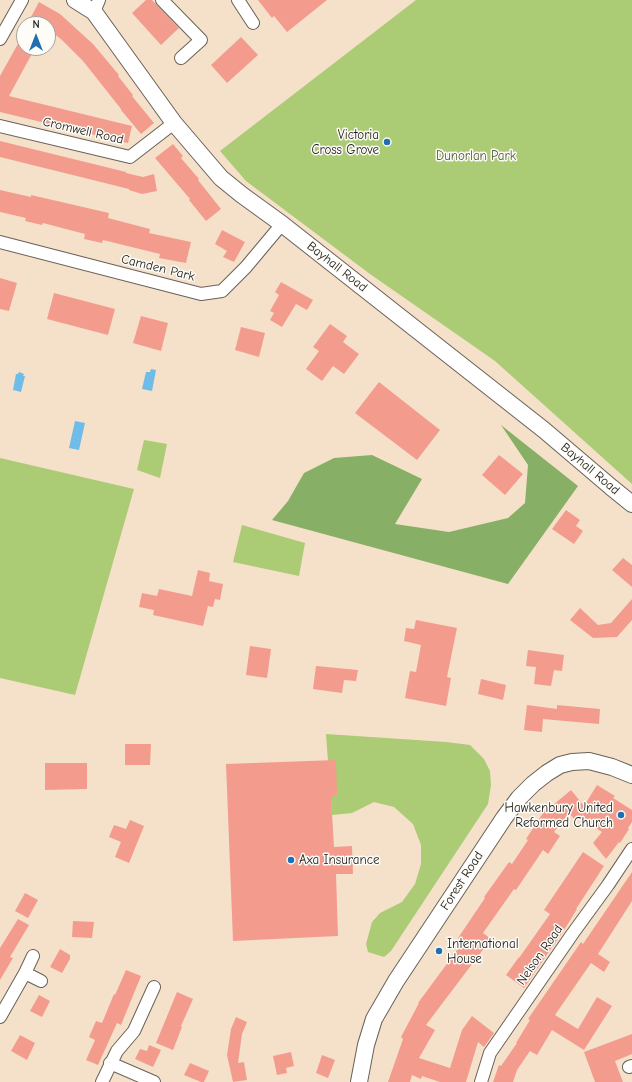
<!DOCTYPE html>
<style>
body{margin:0}
#map{position:relative;width:632px;height:1082px;overflow:hidden;background:#f5e1c9;font-family:"Comic Neue",sans-serif}
canvas{display:block}
.north{position:absolute;left:16px;top:16px;width:40px;height:40px;box-sizing:border-box;background:#fdfcf7;border:1px solid #a3a29f;border-radius:50%;rotate:0deg;font-size:11px;font-weight:700;line-height:16px;text-align:center;color:#1c1c1c}
.north::after{content:'';display:block;margin:auto;width:14px;height:18px;background:#1f6fb2;clip-path:polygon(50% 0,100% 100%,50% 72%,0 100%)}
</style>
<div id="map">
<canvas width="632" height="1082"></canvas>
<div class="north">N</div>
</div>
<script>
const context = document.querySelector('canvas').getContext('2d');
context.lineJoin = 'round';
function fillPath(path, color) { context.fillStyle = color; context.fill(path, 'evenodd'); }
const toPath = rows => new Path2D(rows.map(r => 'M' + r).join(''));
function stroke(path, color, width, dash) { context.strokeStyle = color; context.lineWidth = width; context.lineCap = dash ? 'butt' : 'round'; context.setLineDash(dash || []); context.stroke(path); }
function label(font, color, halo, rows, align = 'center') {
  context.font = font + ' "Comic Neue",sans-serif'; context.lineWidth = 3; context.setLineDash([]); context.textBaseline = 'middle'; context.strokeStyle = halo; context.fillStyle = color; for (const [text, x, y, turn = 0] of rows) {
    context.save(); context.translate(x, y); context.rotate((+turn || 0) * Math.PI / 180); context.textAlign = isNaN(turn) ? turn : align; if (halo) context.strokeText(text, 0, 0); context.fillText(text, 0, 0); context.restore();
  }
}
fillPath(toPath([
 [416,0,632,0,632,484,495,361,370,274,246,181,220,151],
 [144,440,167,444,160,478,137,470],
 [0,458,134,489,75,695,0,678],
 [242,525,305,543,299,576,233,562],
 [326,734,446,742,470,745,484,759,490,771,491,785,488,804,391,951,384,957,368,952,366,944,372,922,380,913,402,902,415,884,421,864,421,845,413,824,394,807,374,802,352,813,332,815]
]), '#abcb74');
fillPath(toPath([
 [501,425,578,486,508,584,272,520,288,501,304,473,334,458,372,455,422,479,395,524,449,532,508,518,525,503,528,465]
]), '#88af66');
fillPath(toPath([
 [151,369,156,370,152,391,142,389,146,372,150,372],
 [19,372,24,374,23,376,25,376,21,392,13,390,16,374,18,374],
 [75,421,85,423,79,450,69,448]
]), '#6fbce9');
fillPath(toPath([
 [146,0,152,0,179,28,161,45,132,13],
 [258,0,327,0,287,32,274,16,272,18],
 [39,2,60,14,93,44,119,75,118,76,133,95,132,96,154,123,141,134,121,110,121,109,83,61,62,40,48,29,48,24,39,24,30,19],
 [24,33,24,48,35,48,9,96,132,126,128,143,0,112,0,76],
 [241,37,258,55,227,83,211,65],
 [0,141,126,172,126,173,143,177,154,174,157,191,142,194,129,190,129,189,0,157],
 [173,144,183,156,181,158,199,179,198,180,221,209,206,221,189,200,190,199,155,158],
 [0,190,31,197,31,195,109,213,108,218,150,229,149,233,191,242,186,263,159,258,160,254,103,240,102,243,84,239,85,234,43,223,42,225,25,221,26,218,0,212],
 [222,230,245,242,234,262,223,257,227,251,215,244],
 [0,278,17,283,9,311,0,309],
 [281,282,313,300,307,310,296,304,282,327,270,320,274,313,270,311,279,295,275,292],
 [54,293,115,309,108,335,47,319],
 [141,316,168,323,161,351,133,343],
 [330,324,347,336,343,342,359,354,344,374,333,366,322,381,306,369,319,351,313,347],
 [241,327,265,333,259,357,235,350],
 [379,382,440,430,417,460,355,413],
 [499,455,523,474,505,495,482,475],
 [566,510,580,520,576,526,583,531,574,544,552,529],
 [623,558,632,565,632,587,612,570],
 [198,570,210,573,209,581,223,584,220,600,215,599,213,607,208,606,203,626,153,615,154,610,139,607,142,593,157,596,159,589,192,596],
 [632,599,632,620,617,637,593,638,570,620,580,608,598,625,611,623],
 [416,620,457,628,447,677,451,678,446,706,405,698,410,671,416,672,421,645,404,641,406,628,414,629],
 [250,646,271,649,267,678,246,675],
 [528,650,564,655,562,671,554,670,551,686,534,684,536,667,526,666],
 [316,666,358,670,356,681,344,680,342,693,313,689],
 [481,679,506,685,503,700,478,694],
 [527,705,557,709,557,705,600,709,599,724,543,719,542,732,524,730],
 [125,744,151,744,150,765,125,765],
 [336,760,337,795,331,796,334,847,352,846,353,874,336,874,338,936,233,941,226,764],
 [45,763,87,763,87,789,45,790],
 [597,785,615,796,613,798,632,810,632,822,628,828,629,829,620,843,619,842,606,859,593,843,602,832,577,816,574,819,569,813,554,832,560,836,548,854,543,850,516,890,514,889,483,933,491,939,426,1025,435,1030,419,1058,450,1068,462,1030,472,1016,494,1033,484,1047,478,1042,466,1082,440,1082,422,1076,421,1079,412,1075,410,1082,388,1082,403,1039,401,1037,419,1003,418,1003,463,942,458,938,485,898,484,897,509,862,512,864,528,840,526,839,543,813,551,803,553,805,571,790,584,806],
 [130,820,144,826,129,863,115,857,121,842,109,837,114,825,126,829],
 [583,852,604,866,576,909,577,909,566,927,524,988,506,975,519,957,519,958,550,914,544,910],
 [632,872,632,901,598,954,610,962,604,972,591,963,555,1015,578,1029,597,997,612,1006,584,1050,552,1030,537,1055,530,1051,517,1070,513,1082,493,1082,499,1065,501,1066,517,1043,516,1043,530,1020,528,1019,581,942,583,944],
 [25,893,38,900,28,918,15,911],
 [18,919,29,925,10,957,13,958,0,980,0,948],
 [73,921,94,922,92,938,72,937],
 [60,949,70,955,70,959,62,973,50,967],
 [126,970,141,976,121,1025,117,1023,98,1065,86,1060,95,1040,89,1037,96,1021,102,1023,114,994,115,995],
 [177,992,193,999,181,1026,182,1027,173,1050,156,1043],
 [39,995,50,1001,42,1017,30,1011],
 [236,1017,247,1022,242,1034,238,1063,244,1062,247,1080,233,1082,227,1055,231,1029],
 [632,1034,632,1054,615,1061,623,1082,595,1082,584,1052],
 [20,1035,35,1043,27,1060,11,1051],
 [149,1045,161,1050,153,1067,135,1059,140,1049,147,1051],
 [291,1052,294,1066,286,1068,287,1073,277,1075,273,1056],
 [322,1055,335,1060,328,1078,316,1073],
 [190,1063,209,1071,204,1082,201,1082,184,1075]
]), '#f39c8e');
const street = toPath([
 [162,0,201,40,181,58],
 [238,0,253,23],
 [94,12,99,0],
 [0,39,22,0],
 [0,126,130,157,174,123],
 [0,242,201,294,222,291,246,267,282,224],
 [25,973,41,981],
 [0,1017,25,973,33,956],
 [110,1063,154,1082],
 [629,1067,632,1066],
 [102,1082,117,1051,134,1031,154,987],
 [481,1082,490,1053,573,933,608,885,632,849]
]);
const secondary = toPath([
 [75,0,94,12,174,123,221,178,242,195,282,224,544,430,611,487,632,504],
 [359,1082,366,1045,374,1019,396,981,504,818,519,798,533,784,547,773,560,765,572,762,589,761,612,767,632,775]
]);
stroke(street, '#686159', 14);
stroke(secondary, '#686159', 18);
stroke(street, '#fff', 12);
stroke(secondary, '#fff', 16);
for (const [x, y, r, color] of [
 [387,142,4,"#1f6fb2"],
 [621,815,4,"#1f6fb2"],
 [291,860,4,"#1f6fb2"],
 [439,951,4,"#1f6fb2"]
]) { const dot = new Path2D(); dot.arc(x, y, r, 0, 2 * Math.PI); context.fillStyle = color; context.fill(dot); stroke(dot, '#fdfcf7', 1.5); }
label('13px', '#1c1c1c', '#fdfcf7', [
 ["Cromwell Road",83,131,13],
 ["Bayhall Road",337,267,38],
 ["Camden Park",158,268,14],
 ["Bayhall Road",590,469,40],
 ["Forest Road",462,881,-57],
 ["Nelson Road",540,955,-55]
]);
label('13px', '#1c1c1c', '#fdfcf7', [
 ["Victoria",379,135],
 ["Cross Grove",379,150],
 ["Hawkenbury United",613,808],
 ["Reformed Church",613,823],
 ["Axa Insurance",299,860,"left"],
 ["International",447,944,"left"],
 ["House",447,959,"left"]
], 'right');
label('13px', '#4e593b', '#fdfcf7', [
 ["Dunorlan Park",476,156]
]);
</script>
